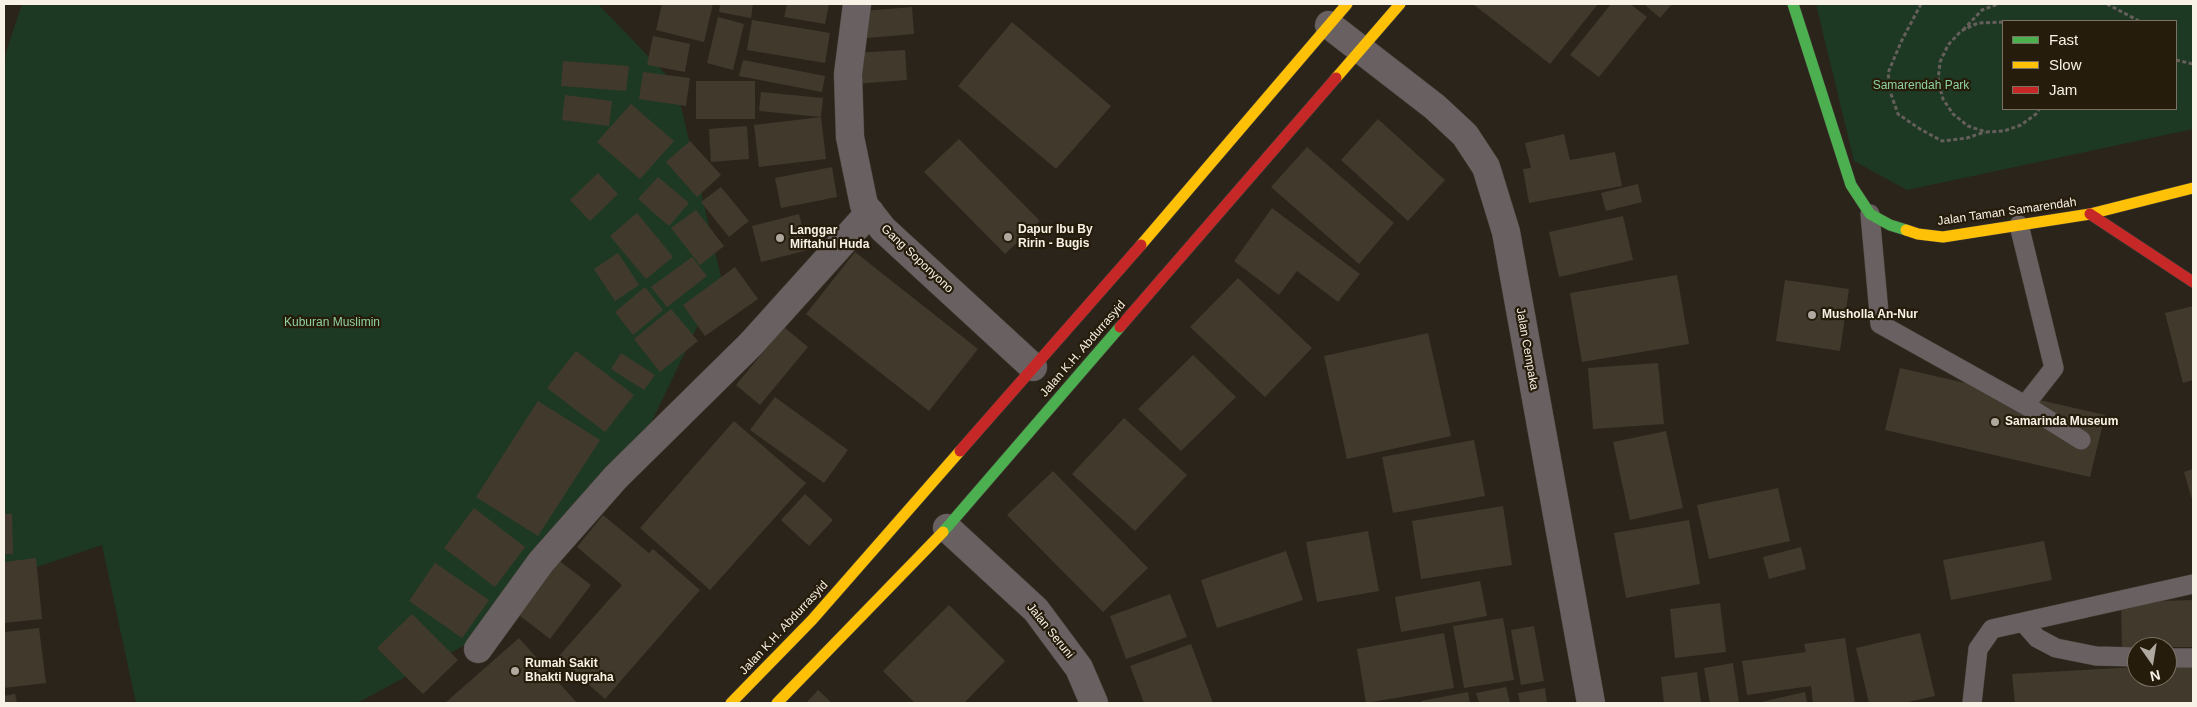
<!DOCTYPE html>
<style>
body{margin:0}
#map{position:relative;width:2197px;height:707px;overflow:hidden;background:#2a241a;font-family:Arial,sans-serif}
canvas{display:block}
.frame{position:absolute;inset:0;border:5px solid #f8f1e6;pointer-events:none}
.legend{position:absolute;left:2002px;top:20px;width:175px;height:90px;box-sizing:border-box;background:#261c0b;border:1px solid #7a7163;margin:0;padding:6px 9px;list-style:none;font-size:15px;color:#f8f1e6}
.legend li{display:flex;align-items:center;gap:10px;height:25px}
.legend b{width:25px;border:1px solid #7a7163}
.north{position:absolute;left:2127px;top:637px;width:50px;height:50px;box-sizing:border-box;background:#261c0b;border:1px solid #7a7163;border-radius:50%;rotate:167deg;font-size:14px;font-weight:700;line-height:20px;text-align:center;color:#f8f1e6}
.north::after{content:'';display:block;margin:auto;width:18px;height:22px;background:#b0a99f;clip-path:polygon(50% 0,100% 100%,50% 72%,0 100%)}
</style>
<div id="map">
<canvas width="2197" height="707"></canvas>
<div class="frame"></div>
<ul class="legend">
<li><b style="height:6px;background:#4caf50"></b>Fast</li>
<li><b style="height:6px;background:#ffc107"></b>Slow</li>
<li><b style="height:6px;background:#c62828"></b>Jam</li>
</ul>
<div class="north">N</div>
</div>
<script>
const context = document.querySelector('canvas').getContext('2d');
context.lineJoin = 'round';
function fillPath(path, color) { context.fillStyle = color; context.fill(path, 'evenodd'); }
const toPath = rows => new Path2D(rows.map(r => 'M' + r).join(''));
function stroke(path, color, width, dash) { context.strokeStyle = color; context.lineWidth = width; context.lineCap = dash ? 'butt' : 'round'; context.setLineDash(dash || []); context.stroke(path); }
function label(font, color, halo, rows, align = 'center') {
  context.font = font + ' Arial,sans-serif'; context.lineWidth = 4.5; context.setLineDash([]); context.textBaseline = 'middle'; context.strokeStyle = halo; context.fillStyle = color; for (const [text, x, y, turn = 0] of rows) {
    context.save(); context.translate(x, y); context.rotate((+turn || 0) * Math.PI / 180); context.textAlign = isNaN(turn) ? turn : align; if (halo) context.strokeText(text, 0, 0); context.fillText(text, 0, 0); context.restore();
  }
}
fillPath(toPath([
 [22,4,598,4,676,85,721,277,630,467,491,631,357,703,136,703,102,545,4,578,4,77,6,52],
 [1816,4,2193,4,2193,129,1907,190,1854,161],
 [2003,21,2176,21,2176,109,2003,109]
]), '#1e3923');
fillPath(toPath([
 [662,4,713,4,704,42,656,30],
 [720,4,753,4,751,18,719,12],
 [787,4,829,4,825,24,784,17],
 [1473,4,1598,4,1550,64],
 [1611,4,1630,4,1647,17,1599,77,1570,55],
 [1644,4,1672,4,1660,18],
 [912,7,914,34,867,38,864,11],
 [718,17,744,24,733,70,707,63],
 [752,20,830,33,825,63,747,50],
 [1012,22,1111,106,1056,169,958,86],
 [653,36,690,44,685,72,647,65],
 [905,50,907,80,855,84,853,53],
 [743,60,825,76,822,92,739,76],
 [563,61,629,66,626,91,561,86],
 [643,72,690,78,686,106,639,99],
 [696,81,755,81,755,119,696,119],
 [761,92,823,98,821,117,759,111],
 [565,95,612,101,609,126,562,120],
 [631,104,674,141,640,179,597,142],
 [821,117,826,159,759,167,754,125],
 [1378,119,1445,180,1408,221,1341,160],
 [747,126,749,159,711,162,709,129],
 [1564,134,1570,160,1615,152,1622,186,1529,203,1523,169,1531,168,1525,143],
 [959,139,1040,221,1005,254,924,172],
 [690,141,721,175,697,197,666,162],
 [1307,147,1394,223,1359,264,1271,187],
 [832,167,837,197,781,208,775,178],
 [598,173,618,194,590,221,570,200],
 [658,177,689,203,669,226,638,199],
 [1638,184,1642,202,1606,211,1601,193],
 [721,187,749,221,729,237,701,202],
 [1272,208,1360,274,1338,302,1297,271,1279,295,1234,261],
 [696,210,724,246,700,265,671,228],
 [637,213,673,257,646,279,610,236],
 [799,214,808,250,761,262,752,226],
 [1623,216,1633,260,1559,277,1549,232],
 [855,252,978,349,929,411,806,314],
 [618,253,639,285,615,301,594,269],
 [692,257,707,276,667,307,651,287],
 [735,267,758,299,705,336,683,305],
 [1677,275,1689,344,1582,362,1570,293],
 [1238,278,1312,348,1265,397,1190,327],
 [1785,280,1849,289,1840,351,1776,341],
 [645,287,663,310,633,335,615,312],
 [2193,306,2193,380,2183,383,2165,313],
 [671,309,698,341,660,372,634,339],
 [784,327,808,347,760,405,736,385],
 [1428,333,1451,436,1347,459,1324,356],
 [576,351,634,395,605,432,547,388],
 [621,353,655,375,644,390,611,369],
 [1193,355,1236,397,1181,451,1138,409],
 [1658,363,1664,424,1593,429,1588,368],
 [1900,368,2105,415,2090,477,1885,430],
 [775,397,848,450,824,483,750,430],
 [538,401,600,440,538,536,476,497],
 [1124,418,1187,475,1135,531,1072,474],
 [734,421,806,483,710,590,640,528],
 [1666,431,1683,508,1630,520,1613,442],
 [1474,440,1485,496,1393,513,1382,457],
 [2193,469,2193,503,2184,472],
 [1053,471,1148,568,1103,612,1007,515],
 [1778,488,1790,541,1709,559,1697,505],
 [805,494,833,520,809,546,781,520],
 [1503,506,1512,565,1421,579,1412,521],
 [474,508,525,547,495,587,444,548],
 [4,514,12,514,13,554,4,554],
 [603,515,649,553,653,549,700,590,605,699,558,657,622,585,577,547],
 [1689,520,1700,584,1626,598,1614,533],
 [1368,531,1379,591,1317,602,1306,542],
 [2044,541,2052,580,1951,600,1943,560],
 [1801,547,1806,569,1769,579,1763,557],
 [1286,551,1303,600,1217,628,1201,580],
 [36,558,42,619,4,623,4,562],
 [557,559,591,585,550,639,515,612],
 [435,563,489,600,462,638,409,601],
 [1480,581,1487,616,1401,632,1395,597],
 [1170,594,1187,637,1126,659,1110,616],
 [2193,600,2193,647,2137,647,2137,649,2122,650,2121,602],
 [1720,603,1726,652,1675,658,1670,609],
 [949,605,1005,661,964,703,915,703,883,671],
 [412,614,458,660,423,694,377,648],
 [1503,618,1514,680,1464,688,1453,626],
 [1534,626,1544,681,1521,685,1511,630],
 [39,628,46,683,4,688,4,632],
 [1444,633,1454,688,1366,703,1357,649],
 [1920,633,1935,696,1904,703,1869,703,1856,648],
 [519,638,577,703,445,703],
 [1845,638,1855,703,1813,703,1811,686,1747,695,1742,661,1806,652,1804,644],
 [1191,644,1213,703,1144,703,1130,666],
 [1733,663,1739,703,1710,703,1704,668],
 [2193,664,2193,703,2015,703,2012,674,2137,667,2137,677,2167,677,2167,666],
 [1697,672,1701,703,1664,703,1661,677],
 [1506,687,1510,703,1479,703,1476,693],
 [1545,688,1547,703,1520,703,1518,693],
 [818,690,832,703,806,703],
 [1468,692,1470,703,1421,703,1421,701],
 [1805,692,1807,703,1761,703,1761,702],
 [15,694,17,703,4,703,4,696]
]), '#41392c');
const lane = toPath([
 [1870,214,1880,324,2025,405,2081,440],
 [2019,225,2054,368,2025,405],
 [2023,622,2037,638,2056,648,2096,656,2137,657],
 [2167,658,2193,658],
 [1972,703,1978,649,1992,629,2193,584]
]);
const street = toPath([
 [857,4,848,74,850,137,864,205,883,229,1033,367],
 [1329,25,1435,107,1465,135,1486,167,1506,232,1591,703],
 [947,528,1036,610,1079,668,1094,703],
 [478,649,541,562,616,477,751,344,870,212]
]);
const fast = toPath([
 [1793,4,1851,185,1870,214,1890,225,1906,230],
 [943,532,1120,327]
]);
const slow = toPath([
 [1336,78,1400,4],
 [1906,230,1918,234,1943,237,2090,214,2193,188],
 [1141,245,1347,4],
 [731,703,812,620,960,451],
 [777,703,943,532]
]);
const jam = toPath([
 [2090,214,2193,282],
 [1120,327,1336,78],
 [960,451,1141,245]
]);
stroke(lane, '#454038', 20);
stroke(street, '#454038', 29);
stroke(fast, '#454038', 12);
stroke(slow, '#454038', 12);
stroke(jam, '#454038', 12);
stroke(toPath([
 [1921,4,1901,42,1888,73,1891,94,1898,114,1920,129,1942,141,1967,138,1985,132],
 [2107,4,2139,21],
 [2003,22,1978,23,1961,31,1948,45,1940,62,1938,81,1943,99,1953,114,1968,126,1986,132,2004,131,2021,125,2036,114,2039,109],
 [1963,30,1982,10,1998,4],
 [2176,60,2193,64]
]), '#655f5c', 3, [4, 2.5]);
stroke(lane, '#696161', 19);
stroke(street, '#696161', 28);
stroke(fast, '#4caf50', 11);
stroke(slow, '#ffc107', 11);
stroke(jam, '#c62828', 11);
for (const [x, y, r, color] of [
 [1008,237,5,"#b0a99f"],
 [780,238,5,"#b0a99f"],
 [1812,315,5,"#b0a99f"],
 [1995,422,5,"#b0a99f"],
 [515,671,5,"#b0a99f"]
]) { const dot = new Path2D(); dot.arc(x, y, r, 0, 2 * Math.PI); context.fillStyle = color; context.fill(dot); stroke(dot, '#261c0b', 2); }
label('12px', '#8fd29e', '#261c0b', [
 ["Samarendah Park",1921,86],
 ["Kuburan Muslimin",332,323]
]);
label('12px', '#f8f1e6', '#261c0b', [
 ["Jalan Taman Samarendah",2007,212,-8],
 ["Gang Soponyono",917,259,43],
 ["Jalan K.H. Abdurrasyid",1083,349,-49],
 ["Jalan Cempaka",1527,349,80],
 ["Jalan K.H. Abdurrasyid",784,628,-47],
 ["Jalan Seruni",1050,631,51]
]);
label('bold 12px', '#f8f1e6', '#261c0b', [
 ["Dapur Ibu By",1018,230],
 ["Ririn - Bugis",1018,244],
 ["Langgar",790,231],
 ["Miftahul Huda",790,245],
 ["Musholla An-Nur",1822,315],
 ["Samarinda Museum",2005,422],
 ["Rumah Sakit",525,664],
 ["Bhakti Nugraha",525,678]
], 'left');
</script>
